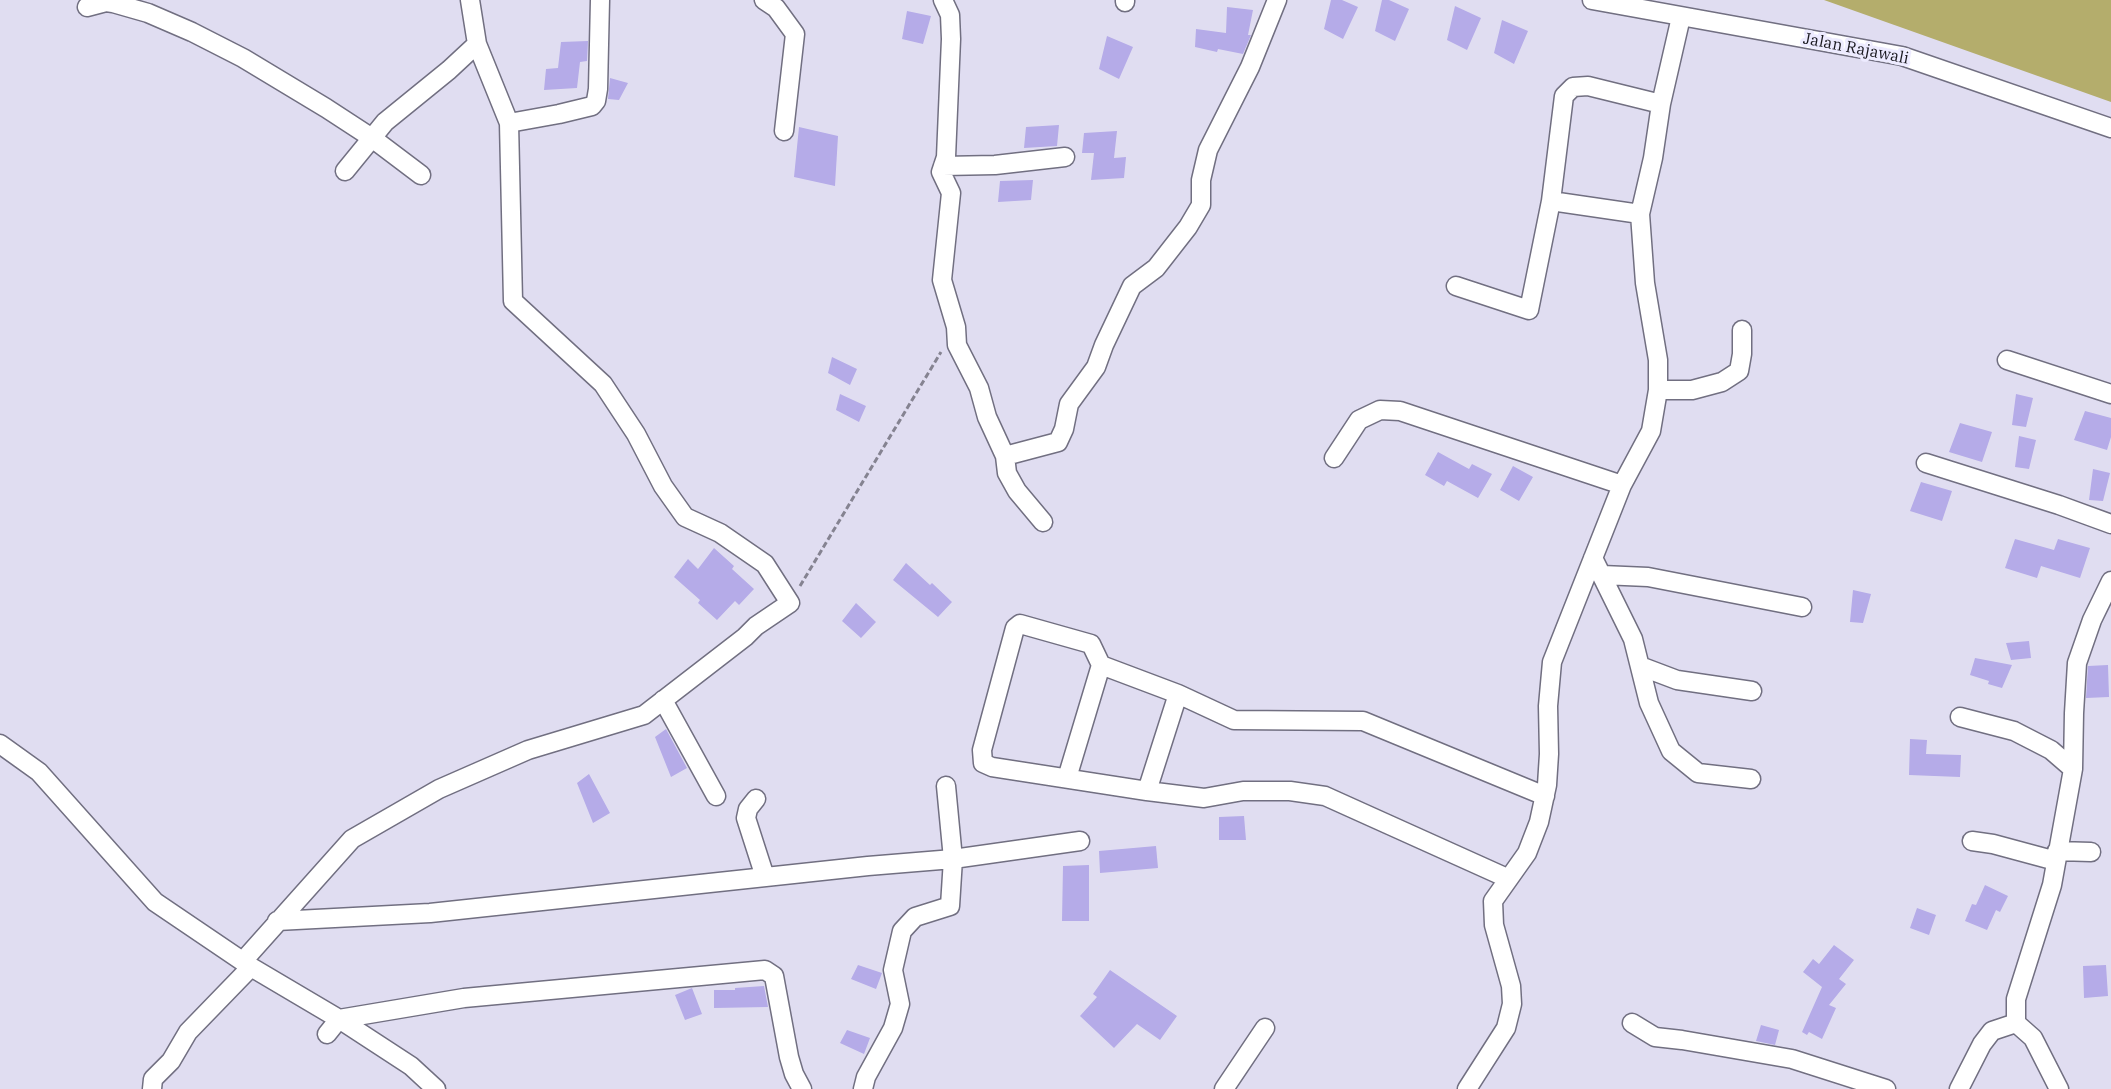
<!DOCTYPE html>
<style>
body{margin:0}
canvas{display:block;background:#e0ddf1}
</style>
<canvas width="2111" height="1089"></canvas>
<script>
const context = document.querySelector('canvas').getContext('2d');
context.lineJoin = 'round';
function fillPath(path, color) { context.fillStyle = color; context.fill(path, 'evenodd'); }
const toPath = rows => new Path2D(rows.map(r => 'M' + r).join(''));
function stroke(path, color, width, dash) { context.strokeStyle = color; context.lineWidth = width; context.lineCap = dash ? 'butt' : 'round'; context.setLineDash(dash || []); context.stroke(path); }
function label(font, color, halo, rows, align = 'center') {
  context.font = font + ' "IBM Plex Serif",serif'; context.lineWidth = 6; context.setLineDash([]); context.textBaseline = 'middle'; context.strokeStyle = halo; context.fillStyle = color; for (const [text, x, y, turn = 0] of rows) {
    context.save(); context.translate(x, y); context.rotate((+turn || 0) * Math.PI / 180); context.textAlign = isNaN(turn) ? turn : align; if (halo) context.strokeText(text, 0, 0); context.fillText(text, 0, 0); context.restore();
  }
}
fillPath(toPath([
 [1824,0,2111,0,2111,102]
]), '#b4ad6c');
fillPath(toPath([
 [1331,0,1342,0,1358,7,1343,39,1324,29],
 [1382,0,1389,0,1409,9,1395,41,1375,31],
 [1455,6,1481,18,1467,50,1447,40],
 [1227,7,1253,10,1248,35,1251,35,1243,54,1218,49,1217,52,1195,47,1196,29,1226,33],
 [907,11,931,16,923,44,902,39],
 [1502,20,1528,31,1514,64,1494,53],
 [1107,36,1133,47,1119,79,1099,69],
 [588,41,587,61,580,62,577,88,544,90,546,69,558,68,561,42],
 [610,78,628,83,619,100,608,99],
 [1059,125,1057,146,1024,148,1026,127],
 [799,127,838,136,835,186,794,177],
 [1117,131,1114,158,1126,157,1124,178,1091,180,1094,153,1082,153,1084,133],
 [1033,180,1031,200,998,202,1000,181],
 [832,357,857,369,850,385,828,373],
 [840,394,866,406,859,422,836,410],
 [2016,394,2033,398,2026,427,2012,425],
 [2085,411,2111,418,2111,437,2107,450,2074,440],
 [1960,423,1992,432,1982,462,1949,452],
 [2019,436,2036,440,2029,469,2015,467],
 [1438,452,1469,469,1472,464,1492,474,1478,498,1447,481,1444,486,1425,475],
 [1513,466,1533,477,1519,501,1500,490],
 [2093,469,2110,473,2103,501,2089,500],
 [1921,482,1952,491,1942,521,1910,511],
 [2015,539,2054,550,2058,539,2090,548,2080,578,2041,566,2037,578,2005,568],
 [714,548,734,566,732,569,754,589,739,605,735,601,717,620,698,603,700,600,674,577,688,559,698,569],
 [906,563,930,585,932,583,952,602,938,617,893,580],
 [1853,590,1871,594,1863,623,1850,622],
 [856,603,876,622,861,638,842,621],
 [2029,641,2031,658,2011,660,2006,643],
 [1975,658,2012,665,2002,688,1988,684,1989,681,1970,675],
 [2108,665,2109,697,2086,698,2088,666],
 [666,729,687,768,671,777,655,737],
 [1910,739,1927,740,1926,754,1961,755,1960,777,1909,775],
 [589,774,610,813,593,823,577,783],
 [1244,816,1246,840,1219,840,1219,817],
 [1156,846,1158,868,1100,873,1099,851],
 [1089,865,1089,921,1062,921,1063,866],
 [1985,885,2008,896,2000,912,1996,910,1987,930,1965,921,1972,904,1976,905],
 [1917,908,1936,915,1929,935,1910,928],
 [1834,945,1854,960,1839,979,1846,984,1829,1005,1836,1008,1822,1039,1809,1032,1807,1035,1802,1032,1822,987,1803,972,1813,959,1819,964],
 [858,965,882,973,876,989,851,979],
 [2106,965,2108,996,2084,998,2083,966],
 [1110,970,1177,1016,1160,1040,1137,1024,1114,1048,1080,1016,1097,997,1093,994],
 [764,986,768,1007,714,1008,714,990,735,990,735,988],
 [692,988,702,1014,685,1020,675,995],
 [1761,1025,1779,1030,1775,1045,1756,1041],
 [847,1030,870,1038,864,1054,840,1043]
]), '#b5abe8');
const minor = toPath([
 [764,0,776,8,795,34,784,131],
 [943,0,950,15,951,39,946,157,941,172,951,193,942,280,956,327,957,345,979,388,987,417,1005,456,1007,473,1017,491,1043,522],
 [1592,0,1902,56,2111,128],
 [1125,2,1125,0],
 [87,7,106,2,113,3,148,13,192,32,243,58,326,108,372,138,421,175],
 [509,123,559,114,592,106,596,101,598,89,600,0],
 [943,166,995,165,1065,157],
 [345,171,385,122,449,70,477,44],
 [1551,201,1640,214],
 [1456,286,1529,310,1551,201,1564,96,1573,87,1588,86,1661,104],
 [2007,360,2111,394],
 [1658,390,1692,390,1722,382,1739,371,1742,354,1742,330],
 [1005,456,1058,442,1064,429,1069,404,1096,367,1104,345,1132,286,1156,268,1188,227,1201,205,1201,180,1208,150,1250,67,1277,0],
 [1334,458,1359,420,1380,410,1400,411,1622,485,1651,431,1658,390,1658,360,1645,283,1640,214,1653,158,1661,104,1681,17],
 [1926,463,2059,505,2111,524],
 [1593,558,1633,639,1649,703,1671,751,1698,773,1751,779],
 [1602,575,1648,577,1802,607],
 [1640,666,1677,680,1752,691],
 [663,700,716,796],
 [1960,717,2014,731,2051,750,2073,769],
 [0,744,39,772,155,902,251,967,339,1019,411,1066,436,1089],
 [1067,778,1101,665],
 [1147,791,992,767,983,763,982,750,1015,628,1020,624,1091,644,1101,665,1178,694],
 [756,799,748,809,746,818,765,877],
 [1972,841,1993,844,2056,861],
 [2057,851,2091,852],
 [1507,878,1325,796,1290,791,1243,791,1204,798,1147,791,1178,694,1234,720,1363,721,1545,796],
 [277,921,430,913,868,866,953,859,1080,841],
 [243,961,352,839,439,789,528,750,644,715,745,637,756,626,790,603,765,564,720,533,685,517,663,486,636,434,603,384,513,301,509,123,477,44,470,0],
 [1632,1023,1655,1037,1682,1040,1792,1059,1886,1089],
 [2016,1023,2016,999,2052,885,2073,769,2074,713,2077,663,2092,620,2111,581],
 [2016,1023,2033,1038,2059,1089],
 [327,1034,339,1019,464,998,765,970,774,976,789,1057,794,1074,802,1089],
 [152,1089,153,1079,171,1061,188,1032,251,967],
 [863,1089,866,1077,893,1028,900,1004,893,970,902,931,915,917,950,906,953,859,946,786],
 [1224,1089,1265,1028],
 [1467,1089,1506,1028,1512,1004,1511,986,1494,925,1493,901,1527,853,1539,822,1547,785,1549,754,1548,706,1552,662,1622,485],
 [1959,1089,1982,1044,1992,1031,2016,1023]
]);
stroke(minor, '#716f81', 21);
stroke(toPath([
 [800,586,941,352]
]), '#858391', 3, [6, 3]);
stroke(minor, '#fff', 18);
label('16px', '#19181f', '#edebff', [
 ["Jalan Rajawali",1856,49,11]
]);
</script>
